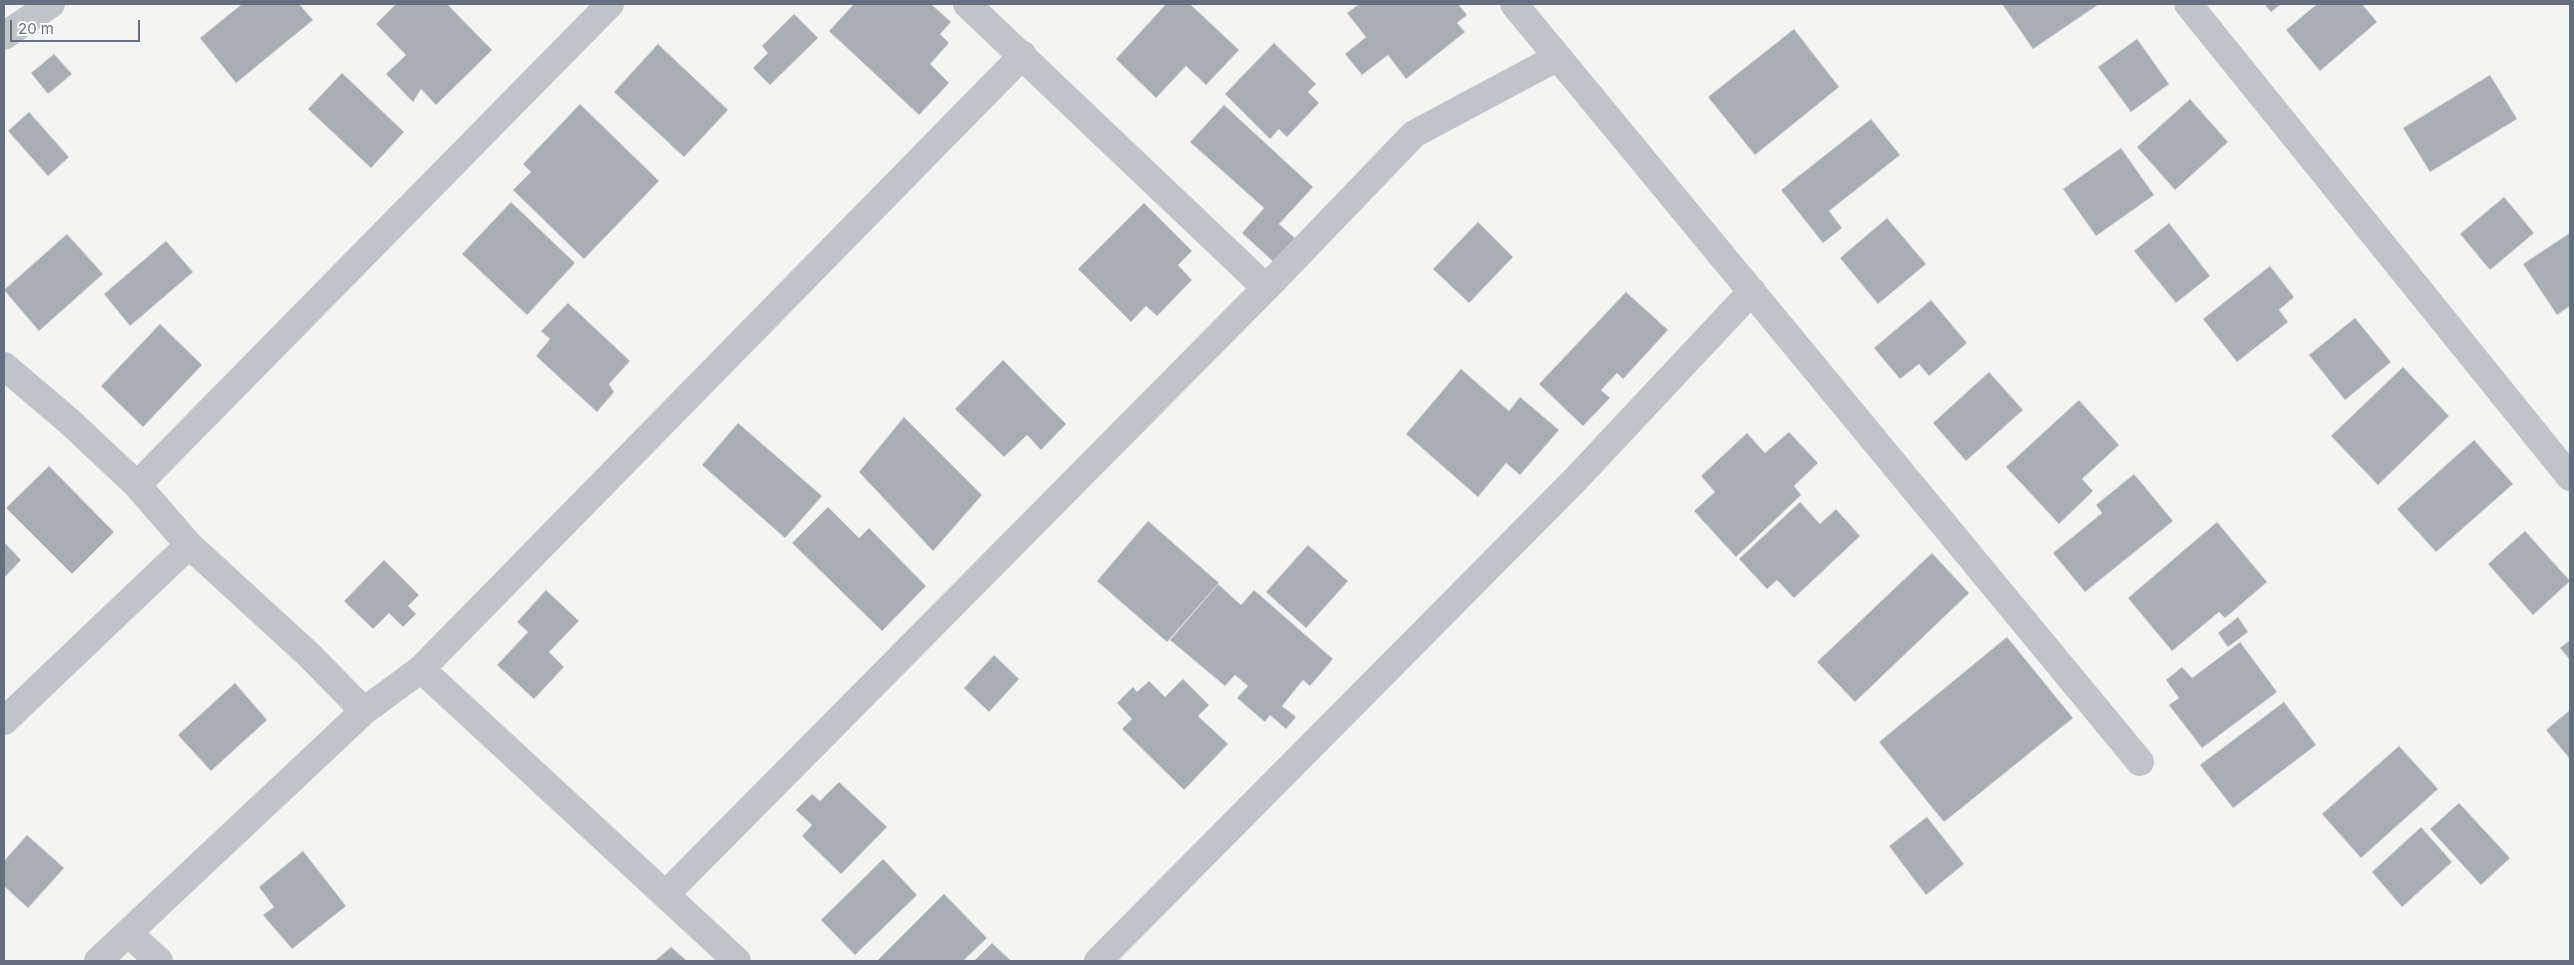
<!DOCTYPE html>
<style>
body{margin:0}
#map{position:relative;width:2574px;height:965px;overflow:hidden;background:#f4f5f2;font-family:Inter,sans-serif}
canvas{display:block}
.frame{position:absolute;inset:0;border:5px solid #666f80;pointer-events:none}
.scale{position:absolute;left:10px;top:20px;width:130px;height:22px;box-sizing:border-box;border:2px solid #666f80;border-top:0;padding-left:6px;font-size:15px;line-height:18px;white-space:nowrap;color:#666f80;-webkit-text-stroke:4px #fff;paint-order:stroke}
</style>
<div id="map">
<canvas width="2574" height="965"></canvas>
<div class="frame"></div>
<div class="scale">20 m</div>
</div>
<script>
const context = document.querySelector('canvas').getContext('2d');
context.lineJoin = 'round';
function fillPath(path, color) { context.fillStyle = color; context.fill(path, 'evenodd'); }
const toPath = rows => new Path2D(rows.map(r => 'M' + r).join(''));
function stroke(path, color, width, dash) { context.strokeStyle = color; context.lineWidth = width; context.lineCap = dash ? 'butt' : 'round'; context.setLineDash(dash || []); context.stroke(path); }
const building = toPath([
 [242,4,299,4,313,20,236,83,200,38,242,4],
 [396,4,447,4,492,50,436,105,421,89,413,102,386,74,406,55,376,24,396,4],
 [854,4,931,4,951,22,940,34,949,43,930,64,949,83,919,115,829,31,854,4],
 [1166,4,1190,4,1239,50,1206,85,1186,66,1156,98,1116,59,1166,4],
 [1359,4,1458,4,1467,15,1457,23,1465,32,1406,79,1388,55,1362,75,1345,54,1366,37,1347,13,1359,4],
 [2002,4,2099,4,2033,49,2002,4],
 [2264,4,2281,4,2271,12,2264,4],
 [2317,4,2362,4,2377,22,2320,71,2286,30,2317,4],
 [794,14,818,38,770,85,753,68,768,53,762,46,794,14],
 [1794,29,1839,87,1755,155,1708,97,1794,29],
 [2137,39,2169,84,2131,112,2098,67,2137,39],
 [1274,43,1316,84,1308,92,1319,103,1287,137,1279,129,1270,139,1225,94,1274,43],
 [658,44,728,110,684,157,614,92,658,44],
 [54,54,72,74,48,94,31,73,54,54],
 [342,73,404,132,371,168,308,109,342,73],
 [2490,75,2517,119,2430,172,2403,128,2490,75],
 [2190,99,2228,142,2175,190,2137,147,2190,99],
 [580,104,659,181,584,259,513,190,531,172,523,164,580,104],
 [1224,105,1313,187,1279,224,1298,241,1277,265,1242,233,1264,208,1190,142,1224,105],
 [29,112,69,157,48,176,8,131,29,112],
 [1871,119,1900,155,1829,211,1842,228,1823,243,1781,190,1871,119],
 [2121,148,2154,195,2096,236,2063,189,2121,148],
 [2504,197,2534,233,2490,270,2460,234,2504,197],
 [511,202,575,263,527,315,462,254,511,202],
 [1144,203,1192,251,1178,265,1192,280,1157,316,1146,306,1131,322,1078,269,1144,203],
 [1887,218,1926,264,1878,304,1840,258,1887,218],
 [1478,222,1513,257,1469,303,1433,269,1478,222],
 [2169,223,2210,276,2176,303,2134,251,2169,223],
 [2570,233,2570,306,2557,315,2523,264,2570,233],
 [67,234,103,274,39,331,4,290,67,234],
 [166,241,193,272,130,326,104,294,166,241],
 [2270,266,2294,297,2279,310,2288,322,2237,362,2203,319,2270,266],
 [1626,292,1668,330,1623,379,1617,373,1601,390,1610,398,1583,426,1539,384,1626,292],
 [1931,300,1967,343,1929,376,1919,364,1900,379,1874,348,1931,300],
 [568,303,630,361,609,384,614,392,597,412,536,356,550,339,541,331,568,303],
 [2355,318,2391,362,2345,400,2309,355,2355,318],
 [160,324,202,365,143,427,101,386,160,324],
 [1003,360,1066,424,1041,450,1027,435,1004,457,955,409,1003,360],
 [2403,367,2449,416,2378,485,2331,436,2403,367],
 [1461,369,1509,411,1520,397,1559,430,1520,475,1506,463,1478,497,1406,434,1461,369],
 [1989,372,2023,410,1966,461,1933,423,1989,372],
 [2079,400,2119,445,2082,479,2093,491,2059,524,2006,467,2079,400],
 [904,417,982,495,933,551,859,472,904,417],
 [738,423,822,496,785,538,702,465,738,423],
 [1789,432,1818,463,1794,486,1801,495,1736,557,1694,511,1715,492,1701,476,1747,433,1765,453,1789,432],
 [2474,440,2513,484,2436,552,2397,509,2474,440],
 [49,466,114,532,72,574,6,508,49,466],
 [2134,474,2173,521,2085,592,2053,553,2102,513,2096,505,2134,474],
 [1800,502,1820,524,1836,509,1860,536,1794,598,1777,580,1767,589,1739,559,1800,502],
 [828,507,859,538,869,528,926,586,882,631,792,543,828,507],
 [1148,521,1219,583,1167,642,1097,581,1148,521],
 [2217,522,2267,582,2225,618,2219,612,2172,651,2128,598,2217,522],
 [2525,531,2570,581,2533,615,2488,564,2525,531],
 [4,542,21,560,4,578,4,542],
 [1308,545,1348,581,1306,628,1266,592,1308,545],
 [1932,553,1969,593,1855,702,1817,662,1932,553],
 [384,560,419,595,408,606,416,614,403,627,389,613,373,629,344,601,384,560],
 [1218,584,1241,605,1254,590,1333,659,1310,686,1303,680,1282,706,1296,717,1286,729,1270,715,1265,722,1237,698,1248,686,1235,675,1225,686,1170,640,1218,584],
 [546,590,579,621,549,652,564,667,534,699,497,665,528,632,517,622,546,590],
 [2238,617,2248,632,2228,647,2218,633,2238,617],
 [2007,637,2073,718,1944,822,1879,742,2007,637],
 [2570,640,2570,660,2560,648,2570,640],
 [2240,642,2277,692,2202,748,2169,705,2179,698,2166,680,2182,667,2192,678,2240,642],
 [994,655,1019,679,989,712,964,688,994,655],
 [1183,679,1209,705,1198,716,1228,744,1184,790,1122,729,1132,719,1117,703,1133,687,1137,692,1149,681,1165,697,1183,679],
 [235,683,267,720,211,771,178,735,235,683],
 [2284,702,2316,745,2233,808,2200,765,2284,702],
 [2570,710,2570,759,2546,730,2570,710],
 [2399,746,2438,789,2361,858,2322,814,2399,746],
 [839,782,887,827,841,874,802,836,812,825,796,810,812,794,820,801,839,782],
 [2459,803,2510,858,2481,885,2430,829,2459,803],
 [1927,817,1964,864,1926,895,1889,846,1927,817],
 [2421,827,2452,862,2402,907,2372,872,2421,827],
 [27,835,64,868,28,908,4,886,4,861,27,835],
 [303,851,346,906,292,949,263,915,274,907,259,887,303,851],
 [883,859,917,895,855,955,821,920,883,859],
 [944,894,987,938,963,961,877,961,944,894],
 [992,943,1011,961,974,961,992,943],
 [671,947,687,961,655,961,671,947]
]);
fillPath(building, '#a9aeb5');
stroke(building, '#d6d6d4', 1);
stroke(toPath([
 [1514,4,2140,762],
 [2188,4,2570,477],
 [4,36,51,4],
 [1266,288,1414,134,1558,57],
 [4,366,70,422,137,485,189,545,308,654,364,711,98,961],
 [137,485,610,4],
 [421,669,1023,55],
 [364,711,421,669,737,961],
 [4,721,189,545],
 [666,894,1266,288,967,4],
 [129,934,159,961],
 [1098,961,1574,481,1752,291]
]), '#c0c3c7', 28);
</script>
